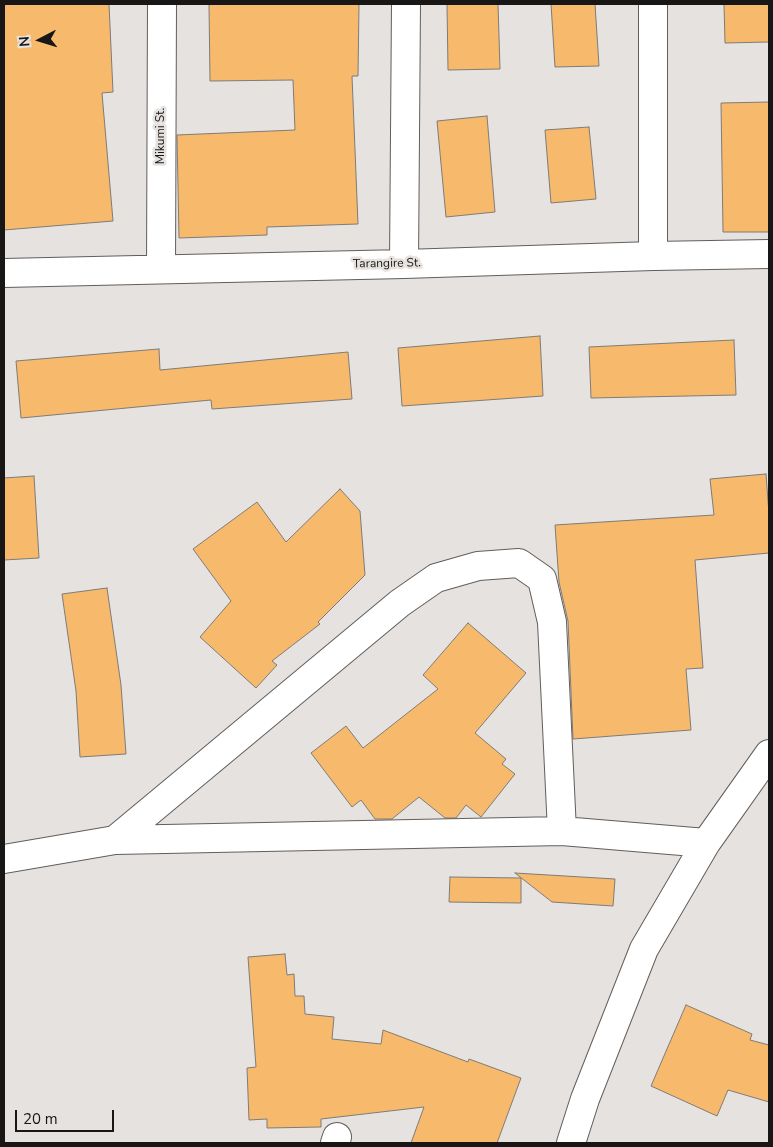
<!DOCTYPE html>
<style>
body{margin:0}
#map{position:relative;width:773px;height:1147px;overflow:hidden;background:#e6e2df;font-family:"Nunito Sans",sans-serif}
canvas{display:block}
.frame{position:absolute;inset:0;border:5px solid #181716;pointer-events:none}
.north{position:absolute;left:15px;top:15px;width:50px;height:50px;-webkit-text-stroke:4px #e6e2df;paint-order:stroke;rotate:265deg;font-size:14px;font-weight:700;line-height:20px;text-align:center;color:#181716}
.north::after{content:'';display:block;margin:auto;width:18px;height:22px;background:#181716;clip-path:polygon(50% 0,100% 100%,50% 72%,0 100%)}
.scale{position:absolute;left:15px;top:1110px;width:99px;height:22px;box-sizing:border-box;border:2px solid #181716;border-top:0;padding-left:6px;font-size:15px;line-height:18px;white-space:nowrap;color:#181716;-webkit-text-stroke:4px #e6e2df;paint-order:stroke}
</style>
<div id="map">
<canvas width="773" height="1147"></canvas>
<div class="frame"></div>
<div class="north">N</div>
<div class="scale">20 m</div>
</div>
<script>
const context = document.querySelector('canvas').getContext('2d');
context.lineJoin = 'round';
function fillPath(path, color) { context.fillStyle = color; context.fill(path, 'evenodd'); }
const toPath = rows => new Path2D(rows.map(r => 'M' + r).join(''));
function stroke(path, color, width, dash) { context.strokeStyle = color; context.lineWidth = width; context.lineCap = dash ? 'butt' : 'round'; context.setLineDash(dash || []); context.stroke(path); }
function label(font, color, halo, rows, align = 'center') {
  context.font = font + ' "Nunito Sans",sans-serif'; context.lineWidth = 5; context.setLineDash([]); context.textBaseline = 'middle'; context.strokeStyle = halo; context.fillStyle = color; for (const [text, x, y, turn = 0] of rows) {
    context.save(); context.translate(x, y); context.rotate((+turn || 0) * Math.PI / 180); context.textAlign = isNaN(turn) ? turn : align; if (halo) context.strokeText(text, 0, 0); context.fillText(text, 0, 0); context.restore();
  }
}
const building = toPath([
 [4,4,109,4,113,92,102,93,113,221,4,230,4,4],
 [209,4,359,4,358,76,352,76,358,224,267,227,267,235,179,238,177,135,295,130,293,80,210,81,209,4],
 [447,4,498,4,500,69,448,70,447,4],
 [551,4,595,4,599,66,555,67,551,4],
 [724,4,769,4,769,42,725,43,724,4],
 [769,102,769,232,723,232,721,103,769,102],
 [487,116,495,212,446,217,437,121,487,116],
 [589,127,596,199,551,203,545,130,589,127],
 [540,336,543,396,402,406,398,348,540,336],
 [734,340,736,395,591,398,589,347,734,340],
 [159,349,160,370,348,352,352,399,212,409,211,400,21,418,16,361,159,349],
 [766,474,769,514,769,553,695,560,703,668,686,669,691,730,573,739,568,621,559,582,555,525,714,515,710,479,766,474],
 [34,476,39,558,4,560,4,478,34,476],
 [340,489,360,511,365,575,318,622,320,624,272,661,277,665,256,688,200,637,231,601,193,549,257,502,286,542,340,489],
 [107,588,121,685,126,754,80,757,76,691,62,594,107,588],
 [468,623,526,673,475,733,506,759,502,764,515,774,481,817,466,805,456,818,445,818,419,797,392,819,375,819,361,800,352,807,311,753,346,726,363,748,438,689,423,675,468,623],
 [515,873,615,879,613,906,552,902,515,873],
 [450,877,521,878,521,903,449,902,450,877],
 [285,954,287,975,294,974,295,996,304,996,305,1014,334,1017,332,1039,381,1044,383,1030,468,1062,469,1059,521,1078,497,1143,411,1143,424,1107,321,1119,321,1127,267,1128,267,1119,249,1120,247,1068,256,1067,248,957,285,954],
 [686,1005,752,1034,750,1040,769,1045,769,1102,728,1090,717,1116,651,1086,686,1005]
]);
fillPath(building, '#f7b96c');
stroke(building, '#7e7b77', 1);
const minor = toPath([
 [653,4,653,256],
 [404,264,406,4],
 [161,269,162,4],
 [4,273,404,264,653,256,769,254],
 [115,840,400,603,436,578,478,566,519,563,542,579,552,622,562,831],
 [4,859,115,840,562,831,706,843],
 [335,1143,337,1137],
 [571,1143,585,1099,644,949,706,843,769,754]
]);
stroke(minor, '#615e5b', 30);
stroke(minor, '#fff', 28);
label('12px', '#181716', '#e6e2df', [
 ["Mikumi St.",161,136,-90],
 ["Tarangire St.",387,264,-1]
]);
</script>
